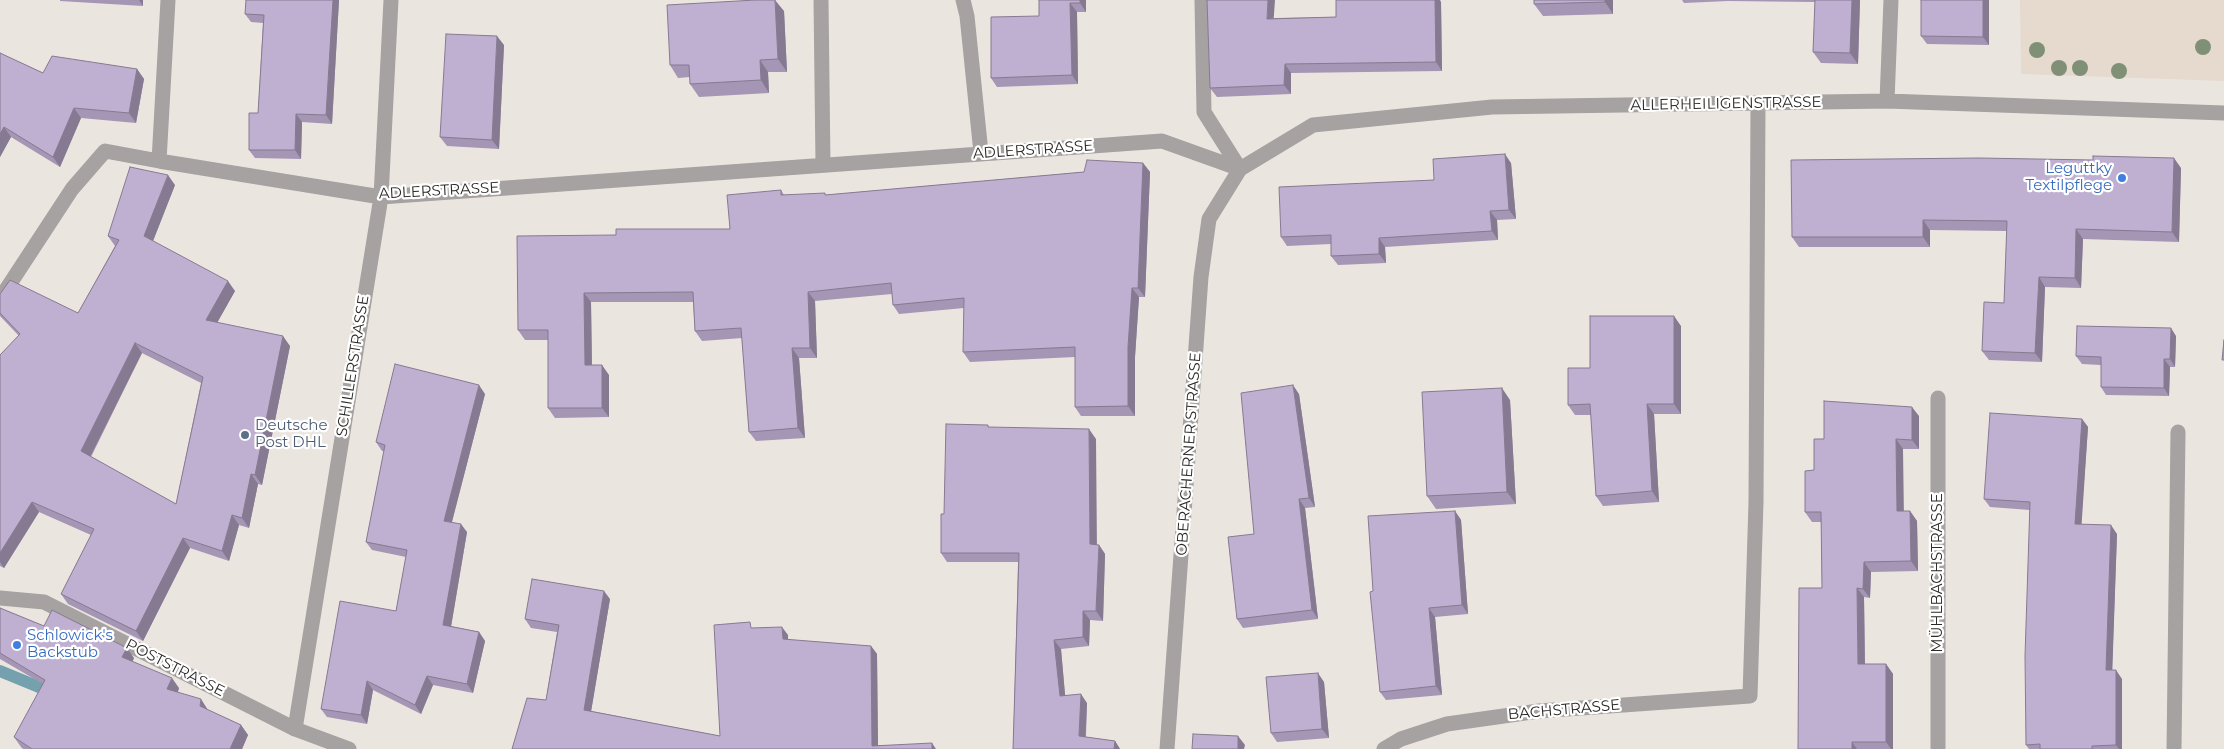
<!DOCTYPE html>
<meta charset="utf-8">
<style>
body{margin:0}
canvas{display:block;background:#ebe5e0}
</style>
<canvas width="2224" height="749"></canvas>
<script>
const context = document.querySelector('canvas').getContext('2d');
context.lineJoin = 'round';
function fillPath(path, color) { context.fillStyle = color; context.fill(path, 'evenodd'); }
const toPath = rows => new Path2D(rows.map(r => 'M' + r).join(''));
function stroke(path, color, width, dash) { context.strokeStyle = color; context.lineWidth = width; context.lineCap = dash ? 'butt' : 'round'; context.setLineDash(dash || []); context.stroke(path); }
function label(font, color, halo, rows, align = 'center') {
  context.font = font + ' Montserrat,sans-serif'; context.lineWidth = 4.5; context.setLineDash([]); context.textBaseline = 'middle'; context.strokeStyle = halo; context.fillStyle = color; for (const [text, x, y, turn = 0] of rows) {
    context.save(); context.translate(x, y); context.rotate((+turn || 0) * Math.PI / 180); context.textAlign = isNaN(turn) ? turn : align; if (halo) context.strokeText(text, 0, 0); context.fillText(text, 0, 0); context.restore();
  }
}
fillPath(toPath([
 [2020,0,2224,0,2224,81,2021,74]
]), '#e6dacf');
stroke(toPath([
 [0,671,56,694]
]), '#75a1ae', 12);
stroke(toPath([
 [821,0,823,164],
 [963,0,967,16,981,153],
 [1202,0,1204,112,1240,169],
 [1887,101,1891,0],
 [159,161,168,0],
 [0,299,72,189,105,151,159,161,381,197,1162,141,1240,169],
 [0,598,44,602,295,729,349,749],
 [295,729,381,197,391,0],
 [1167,749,1201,277,1209,219,1240,169,1313,125,1492,107,1887,101,2224,113],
 [1384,749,1401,739,1447,724,1539,711,1750,696,1756,502,1758,104],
 [1938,749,1938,398],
 [2174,749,2178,432]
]), '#a6a2a2', 15);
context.fillStyle = '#7f9076';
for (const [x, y] of [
 [2203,47],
 [2037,50],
 [2059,68],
 [2080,68],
 [2119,71]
]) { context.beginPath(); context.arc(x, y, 8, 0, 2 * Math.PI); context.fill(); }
fillPath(toPath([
 [60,0,143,0,143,6,60,1],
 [339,0,332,124,302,122,301,159,255,158,249,150,258,113,263,23,251,22,245,14],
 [1039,0,1086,0,1086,12,1077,12,1078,84,997,87,991,78,1039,16],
 [1534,0,1613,0,1613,14,1543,16,1534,4],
 [1682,0,1860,0,1858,64,1821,63,1813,52,1815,2,1728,1,1684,3],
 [1989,0,1989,45,1927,44,1921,36],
 [1441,2,1442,71,1291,73,1291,94,1217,97,1210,88,1274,18,1336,17],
 [784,11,787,72,768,72,769,93,699,97,690,84,690,77,678,78,670,65],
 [504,45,499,149,447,146,440,137],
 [0,53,43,73,137,69,144,79,136,123,81,118,60,167,11,137,0,157],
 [1143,163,1150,172,1145,297,1139,297,1135,357,1135,416,1081,416,1075,407,1075,357,970,362,963,352,964,308,899,314,893,305,892,294,815,301,817,358,799,358,805,438,756,441,749,432,742,338,702,341,695,331,693,302,591,302,592,365,609,375,609,417,555,418,548,408,548,340,525,340,518,330,616,235,730,229,781,190,784,195,826,195,1084,172],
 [1511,163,1516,219,1497,220,1498,240,1385,247,1386,263,1338,265,1331,256,1331,244,1287,246,1281,237,1434,180],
 [2181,168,2179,242,2083,239,2081,288,2045,287,2042,362,1989,360,1982,351,2004,303,2007,231,1930,230,1930,247,1799,247,1792,237],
 [175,185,153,241,235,291,217,323,290,346,262,485,258,484,249,528,239,525,229,561,190,548,143,641,68,604,61,594,91,535,39,512,4,568,0,566,0,355,19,336,0,316,0,294,78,313,115,246,108,236],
 [142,353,201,383,176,504,91,457],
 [1681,326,1681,414,1654,414,1659,502,1603,506,1596,496,1591,415,1575,415,1568,405,1590,368],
 [2176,336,2175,367,2170,367,2169,396,2106,395,2101,387,2101,365,2082,364,2076,356],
 [485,394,452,522,467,532,451,626,479,632,485,641,473,693,433,685,421,714,373,690,367,724,327,717,321,709,396,611,406,557,372,550,366,542,384,451,382,451,376,442],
 [1299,394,1315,507,1305,508,1318,619,1243,628,1237,619,1254,534],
 [1510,400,1516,504,1436,509,1427,496],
 [1919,416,1919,449,1903,449,1903,511,1910,511,1917,521,1918,571,1871,572,1870,598,1864,597,1865,664,1886,664,1893,674,1893,749,1798,749,1822,588,1821,522,1812,522,1805,512,1814,470,1824,439],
 [2082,419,2088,427,2081,524,2117,534,2112,670,2122,679,2122,749,2029,749,2026,745,2030,510,1990,507,1984,499],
 [990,428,1096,439,1096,545,1099,545,1105,554,1103,621,1090,620,1089,646,1061,649,1065,696,1087,703,1086,737,1115,741,1120,749,1013,749,1018,562,947,562,941,553,944,514],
 [1455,511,1461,520,1468,614,1435,617,1442,695,1386,700,1380,692,1373,591],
 [610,599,591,711,720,736,754,628,788,635,788,640,871,646,877,654,878,745,936,749,512,749,546,700,557,632,531,628,525,619],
 [0,608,44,626,134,658,132,662,179,688,178,692,208,710,241,725,248,735,242,749,23,749,21,747,14,737,43,684,0,659],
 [1324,682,1329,738,1277,742,1271,733]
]), '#a496b4');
fillPath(toPath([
 [139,0,143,0,143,6],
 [333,0,339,0,332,124,326,115],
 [775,0,784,11,787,72,778,59],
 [1080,0,1086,0,1086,12,1080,3],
 [1268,0,1275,0,1273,28,1267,19],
 [1435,0,1440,0,1441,2,1442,71,1436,62],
 [1605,0,1613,0,1613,14,1605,2],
 [1852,0,1860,0,1858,64,1850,53],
 [1983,0,1989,0,1989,45,1983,37],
 [1070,3,1077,12,1078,84,1072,75],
 [497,36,504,45,499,149,492,140],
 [760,60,768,72,769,93,761,80],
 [1285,64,1291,73,1291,94,1284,85],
 [137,69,144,79,136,123,129,113],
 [74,108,81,118,60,167,53,157],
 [296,114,302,122,301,159,295,150],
 [4,127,11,137,0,157,0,134],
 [1505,154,1511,163,1516,219,1509,210],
 [2174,158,2181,168,2179,242,2172,232],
 [1143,163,1150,172,1145,297,1138,288],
 [168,175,175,185,151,246,144,236],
 [1490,211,1497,220,1498,240,1492,231],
 [1923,220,1930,230,1930,247,1923,237],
 [2076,229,2083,239,2081,288,2075,278],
 [1379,238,1385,247,1386,263,1379,254],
 [2039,277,2045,287,2042,362,2035,353],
 [228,281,235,291,213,330,206,320],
 [1132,288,1139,297,1135,357,1135,416,1128,406,1128,347],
 [808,292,815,301,817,358,810,348],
 [584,293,591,302,592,375,585,365],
 [1674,316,1681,326,1681,414,1674,404],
 [2171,328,2176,336,2175,367,2170,359],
 [283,336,290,346,262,485,255,475],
 [135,343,142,353,88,461,81,451],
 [792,348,799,358,805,438,798,428],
 [2164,359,2170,367,2169,396,2164,388],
 [602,365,609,375,609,417,602,408],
 [479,385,485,394,450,529,444,521],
 [1293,385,1299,394,1315,507,1309,498],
 [1502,388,1510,400,1516,504,1507,492],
 [1647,404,1654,414,1659,502,1652,491],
 [1912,407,1919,416,1919,449,1912,440],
 [2082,419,2088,427,2081,533,2075,524],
 [1089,429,1096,439,1097,553,1090,544],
 [1896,439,1903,449,1904,520,1897,511],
 [251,474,258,484,249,528,242,518],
 [1299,499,1305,508,1318,619,1312,610],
 [32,502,39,512,4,568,0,562,0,553],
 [1455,511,1461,520,1468,614,1462,605],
 [1910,511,1917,521,1918,571,1911,561],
 [232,515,239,525,229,561,222,551],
 [461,524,467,532,450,633,443,625],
 [2111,525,2117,534,2112,679,2106,670],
 [183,538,190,548,143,641,136,631],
 [1099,545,1105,554,1103,621,1096,611],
 [1864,562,1871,572,1870,598,1863,589],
 [1857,588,1864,597,1865,673,1858,664],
 [604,591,610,599,590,718,584,710],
 [1429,608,1435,617,1442,695,1436,686],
 [1083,611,1090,620,1089,646,1083,637],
 [782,627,788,635,788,648,783,639],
 [479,632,485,641,473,693,467,684],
 [1054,640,1061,649,1066,705,1060,696],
 [871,646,877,654,878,749,872,746],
 [127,648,134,658,129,668,122,657],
 [1886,664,1893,674,1893,749,1891,749,1886,742],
 [2116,670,2122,679,2122,749,2119,749,2116,745],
 [1318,673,1324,682,1329,738,1322,729],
 [427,676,433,685,421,714,415,705],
 [172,678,179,688,175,700,167,689],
 [367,681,373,690,367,724,361,715],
 [1081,694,1087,703,1085,745,1079,736],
 [201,699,208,710,200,706],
 [241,725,248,735,242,749,230,749],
 [1238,736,1245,745,1244,749,1238,749],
 [1115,741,1120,749,1114,749],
 [1852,742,1857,749,1852,749],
 [932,743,936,749,932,749]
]), '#867a92');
const building = toPath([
 [246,0,333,0,326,115,296,114,295,150,249,150,249,113,258,113,264,15,245,14,246,0],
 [755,0,775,0,778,59,760,60,761,80,690,84,689,65,670,65,667,5,755,0],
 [1039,0,1080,0,1080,3,1070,3,1072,75,991,78,991,17,1039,16,1039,0],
 [1207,0,1268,0,1267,19,1336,17,1336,0,1435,0,1436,62,1285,64,1284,85,1210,88,1207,0],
 [1534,0,1605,0,1605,2,1534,4,1534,0],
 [1815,0,1852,0,1850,53,1813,52,1815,0],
 [1921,0,1983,0,1983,37,1921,36,1921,0],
 [446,34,497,36,492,140,440,137,446,34],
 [0,53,43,73,52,56,137,69,129,113,74,108,53,157,4,127,0,134,0,53],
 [1505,154,1509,210,1490,211,1492,231,1379,238,1379,254,1331,256,1331,235,1281,237,1279,187,1434,180,1433,159,1505,154],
 [2093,156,2174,158,2172,232,2076,229,2075,278,2039,277,2035,353,1982,351,1984,302,2004,303,2007,221,1923,220,1923,237,1792,237,1791,160,1979,158,2093,160,2093,156],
 [1087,160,1143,163,1138,288,1132,288,1128,347,1128,406,1075,407,1075,347,963,352,964,298,893,305,891,283,808,292,810,348,792,348,798,428,749,432,741,328,695,331,693,292,584,293,585,365,602,365,602,408,548,408,548,330,518,330,517,236,616,235,616,229,730,229,727,195,781,190,781,195,825,193,825,195,1084,172,1087,160],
 [130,167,168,175,144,236,228,281,206,320,283,336,255,475,251,474,242,518,232,515,222,551,183,538,136,631,61,594,94,529,32,502,0,553,0,355,20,334,0,313,0,294,10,280,78,313,119,240,108,236,130,167],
 [135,343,203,377,176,504,81,451,135,343],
 [1590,316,1674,316,1674,404,1647,404,1652,491,1596,496,1590,404,1568,405,1568,368,1590,368,1590,316],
 [2077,326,2171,328,2170,359,2164,359,2164,388,2101,387,2101,357,2076,356,2077,326],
 [2224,340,2224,360,2222,360,2224,340],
 [395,364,479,385,444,521,461,524,443,625,479,632,467,684,427,676,415,705,367,681,361,715,321,709,340,601,396,611,407,550,366,542,385,445,376,442,395,364],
 [1293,385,1309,498,1299,499,1312,610,1237,619,1228,537,1254,534,1241,393,1293,385],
 [1502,388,1507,492,1427,496,1422,392,1502,388],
 [1824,401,1912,407,1912,440,1896,439,1897,511,1910,511,1911,561,1864,562,1863,589,1857,588,1858,664,1886,664,1886,742,1852,742,1852,749,1798,749,1799,588,1822,588,1821,512,1805,512,1805,471,1814,470,1814,439,1824,439,1824,401],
 [1990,413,2082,419,2075,524,2111,525,2106,670,2116,670,2116,745,2092,746,2092,749,2040,749,2040,744,2026,745,2025,656,2030,502,1984,499,1990,413],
 [946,424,988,425,988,427,1089,429,1090,544,1099,545,1096,611,1083,611,1083,637,1054,640,1060,696,1081,694,1079,736,1115,741,1114,749,1013,749,1019,553,941,553,941,514,944,514,946,424],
 [1455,511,1462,605,1429,608,1436,686,1380,692,1370,592,1373,591,1368,516,1455,511],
 [532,579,604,591,584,710,720,736,714,625,750,622,751,628,782,627,783,639,871,646,872,746,932,743,932,749,512,749,527,698,546,700,559,625,525,619,532,579],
 [0,608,44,626,52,610,127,648,122,657,172,678,167,689,201,699,200,706,241,725,230,749,32,749,14,737,45,680,0,653,0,608],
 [1318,673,1322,729,1271,733,1266,677,1318,673],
 [1193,734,1238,736,1238,749,1192,749,1193,734]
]);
fillPath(building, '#bfafd1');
stroke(building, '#867a92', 1);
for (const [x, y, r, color] of [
 [2122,178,5,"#3f7fe0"],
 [245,435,5,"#5c6f8a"],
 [17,645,5,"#3f7fe0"]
]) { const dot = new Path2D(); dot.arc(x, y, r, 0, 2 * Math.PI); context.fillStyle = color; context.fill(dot); stroke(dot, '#fff', 2); }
label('15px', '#2c2a27', '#fff', [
 ["ALLERHEILIGENSTRASSE",1726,104,-1],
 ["ADLERSTRASSE",1033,150,-4],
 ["ADLERSTRASSE",439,191,-3],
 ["SCHILLERSTRASSE",353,366,-81],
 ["OBERACHERNER STRASSE",1189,454,-86],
 ["MÜHLBACHSTRASSE",1938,573,-90],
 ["POSTSTRASSE",175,668,27],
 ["BACHSTRASSE",1564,710,-5]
]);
label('15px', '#366cbe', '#fff', [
 ["Leguttky",2112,169],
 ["Textilpflege",2112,186],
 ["Schlowick's",27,636,"left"],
 ["Backstub",27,653,"left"]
], 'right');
label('15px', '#4e5e75', '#fff', [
 ["Deutsche",255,426],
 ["Post DHL",255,443]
], 'left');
</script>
